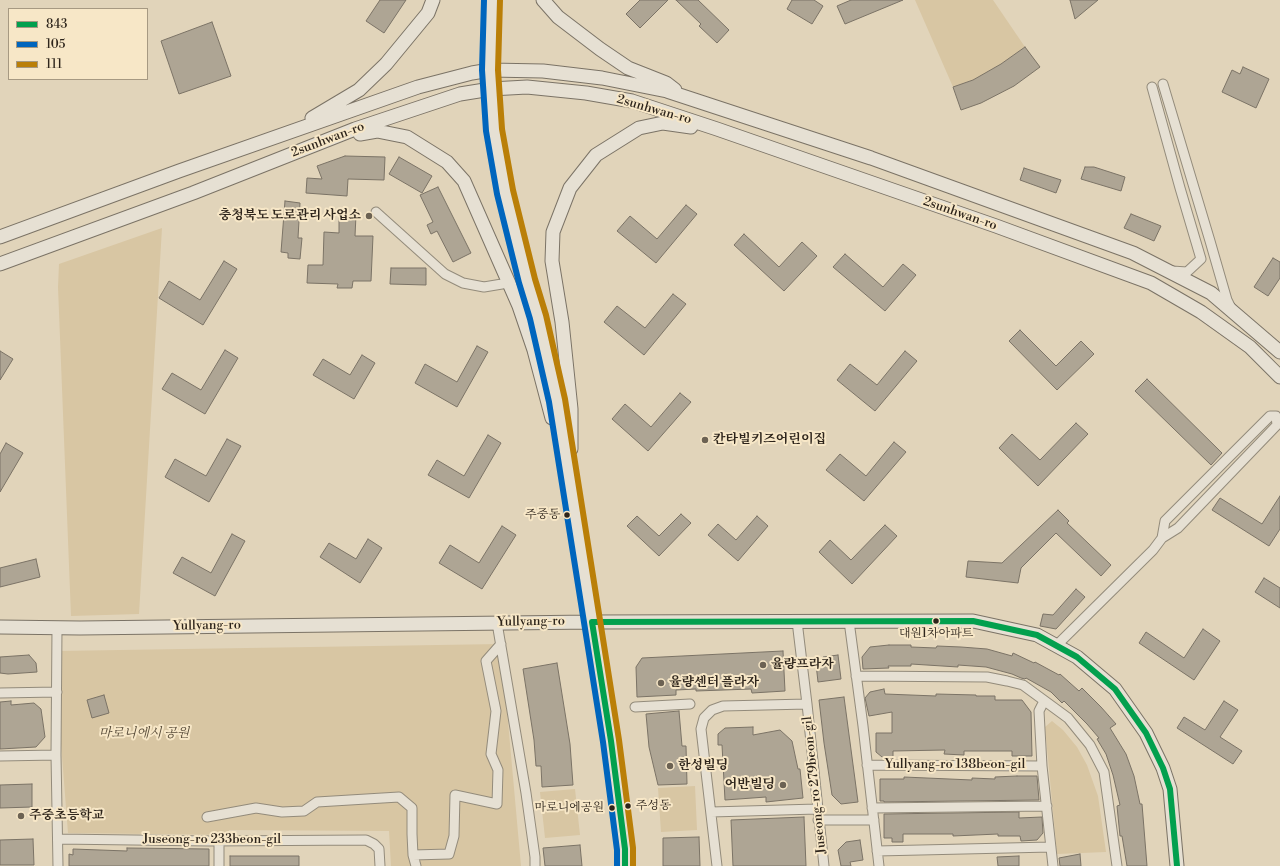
<!DOCTYPE html>
<meta charset="utf-8">
<style>
body{margin:0}
#map{position:relative;width:1280px;height:866px;overflow:hidden;background:#e1d4ba;font-family:"Libre Bodoni",serif}
canvas{display:block}
.legend{position:absolute;left:8px;top:8px;width:140px;height:72px;box-sizing:border-box;background:#f7e7c7;border:1px solid #a69982;margin:0;padding:5px 7px;list-style:none;font-size:12px;color:#2d241b}
.legend li{display:flex;align-items:center;gap:8px;height:20px}
.legend b{width:20px;border:1px solid #a69982}
</style>
<div id="map">
<canvas width="1280" height="866"></canvas>
<ul class="legend">
<li><b style="height:5px;background:#02a04e"></b>843</li>
<li><b style="height:5px;background:#0065bd"></b>105</li>
<li><b style="height:5px;background:#ba7f08"></b>111</li>
</ul>
</div>
<script>
const context = document.querySelector('canvas').getContext('2d');
context.lineJoin = 'round';
function fillPath(path, color) { context.fillStyle = color; context.fill(path, 'evenodd'); }
const toPath = rows => new Path2D(rows.map(r => 'M' + r).join(''));
function stroke(path, color, width, dash) { context.strokeStyle = color; context.lineWidth = width; context.lineCap = dash ? 'butt' : 'round'; context.setLineDash(dash || []); context.stroke(path); }
function label(font, color, halo, rows, align = 'center') {
  context.font = font + ' "Libre Bodoni","Noto Serif KR",serif'; context.lineWidth = 4; context.setLineDash([]); context.textBaseline = 'middle'; context.strokeStyle = halo; context.fillStyle = color; for (const [text, x, y, turn = 0] of rows) {
    context.save(); context.translate(x, y); context.rotate((+turn || 0) * Math.PI / 180); context.textAlign = isNaN(turn) ? turn : align; if (halo) context.strokeText(text, 0, 0); context.fillText(text, 0, 0); context.restore();
  }
}
fillPath(toPath([
 [915,0,993,0,1025,47,1001,64,973,80,953,87],
 [162,228,139,614,71,616,58,287,59,264],
 [501,644,521,866,391,866,389,831,229,830,229,835,68,833,57,692,57,651],
 [1052,721,1063,730,1077,747,1087,765,1098,796,1106,852,1057,854,1045,727],
 [695,786,697,830,661,832,658,788],
 [575,789,580,835,545,838,540,792]
]), '#d8c6a3');
const building = toPath([
 [380,0,406,0,384,33,366,21,380,0],
 [640,0,668,0,640,28,626,14,640,0],
 [676,0,698,0,729,30,717,43,699,26,701,24,676,0],
 [792,0,814,0,823,6,812,24,787,9,792,0],
 [851,0,903,0,845,24,837,6,851,0],
 [1070,0,1098,0,1075,19,1070,0],
 [212,22,231,76,179,94,161,41,212,22],
 [1025,47,1040,67,1014,86,981,103,961,110,953,87,973,80,1001,64,1025,47],
 [1243,67,1269,79,1256,108,1222,92,1232,70,1240,74,1243,67],
 [345,156,385,157,384,180,348,179,347,196,306,193,307,178,322,179,317,166,345,156],
 [399,157,432,176,422,193,389,174,399,157],
 [1085,167,1094,167,1125,177,1121,191,1081,179,1085,167],
 [1024,168,1061,180,1056,193,1020,180,1024,168],
 [438,187,471,253,453,262,437,231,431,234,427,225,433,222,420,195,438,187],
 [285,201,300,203,298,238,302,238,300,259,288,258,288,253,281,252,285,201],
 [686,205,697,214,656,263,617,231,630,216,657,239,686,205],
 [339,214,356,215,355,236,373,236,371,281,353,281,352,288,337,288,338,284,307,283,308,265,323,265,324,232,339,233,339,214],
 [1131,214,1161,226,1154,241,1124,228,1131,214],
 [744,234,779,267,802,242,817,256,784,291,734,245,744,234],
 [845,254,883,287,903,264,916,275,885,311,833,267,845,254],
 [1273,258,1280,262,1280,278,1268,296,1254,287,1273,258],
 [224,261,237,269,203,325,159,298,169,281,200,300,224,261],
 [391,268,426,268,426,285,390,284,391,268],
 [673,294,686,304,644,355,604,322,617,306,645,328,673,294],
 [1020,330,1056,366,1081,341,1094,354,1057,390,1009,341,1020,330],
 [477,346,488,352,457,407,415,383,425,364,457,382,477,346],
 [225,350,238,358,205,414,162,389,172,373,201,390,225,350],
 [0,351,13,359,0,380,0,351],
 [905,351,917,361,875,411,837,380,850,364,877,385,905,351],
 [362,355,375,363,354,399,313,375,323,359,350,375,362,355],
 [1147,379,1222,453,1211,465,1135,391,1147,379],
 [680,393,691,402,648,451,612,419,625,404,651,427,680,393],
 [1076,423,1088,434,1038,486,999,448,1012,434,1040,460,1076,423],
 [488,435,501,443,469,498,428,475,437,460,464,476,488,435],
 [227,439,241,446,209,502,165,477,175,459,206,476,227,439],
 [894,442,906,452,864,501,826,470,840,454,866,476,894,442],
 [6,443,23,453,0,492,0,454,6,443],
 [1280,496,1280,529,1269,546,1212,510,1220,498,1262,524,1280,496],
 [1058,510,1069,521,1067,523,1111,565,1101,576,1056,533,1021,568,1018,583,966,577,968,561,1002,563,1058,510],
 [681,514,691,523,659,556,627,526,637,516,659,536,681,514],
 [757,516,768,526,738,561,708,535,718,524,736,540,757,516],
 [885,525,897,536,852,584,819,552,830,540,851,560,885,525],
 [502,526,516,535,482,589,439,563,450,545,479,563,502,526],
 [232,534,245,541,215,596,173,573,182,557,211,573,232,534],
 [368,539,382,548,360,583,320,557,329,543,356,559,368,539],
 [36,559,40,577,0,587,0,568,36,559],
 [1264,578,1280,588,1280,608,1255,592,1264,578],
 [1076,589,1085,597,1056,629,1040,626,1043,614,1053,615,1076,589],
 [1203,629,1220,641,1194,680,1139,643,1146,632,1184,658,1203,629],
 [889,645,911,645,911,647,936,648,937,646,961,647,987,649,1012,656,1013,653,1034,663,1035,662,1059,675,1060,674,1079,691,1082,688,1101,707,1116,724,1110,728,1126,754,1134,776,1140,804,1142,804,1147,866,1127,866,1122,836,1120,836,1117,806,1120,805,1113,775,1106,754,1097,739,1099,738,1087,724,1064,701,1062,703,1051,692,1026,678,1025,679,1021,678,1012,674,986,667,958,665,958,667,911,664,911,666,888,666,889,668,863,669,862,657,870,647,889,645],
 [783,651,785,691,752,693,751,689,696,691,696,689,676,690,676,695,637,697,636,667,642,658,783,651],
 [29,655,36,663,37,672,8,674,0,673,0,657,29,655],
 [838,655,841,679,818,682,816,664,823,657,838,655],
 [557,663,570,744,573,785,542,787,541,766,536,766,534,740,523,669,557,663],
 [884,689,885,694,936,696,936,694,976,695,976,696,995,696,995,700,1022,700,1031,712,1032,756,1012,756,1012,751,964,751,964,755,944,754,945,750,893,751,893,757,882,757,876,752,876,733,892,733,892,712,869,716,865,698,870,692,884,689],
 [104,695,109,713,92,718,87,700,104,695],
 [844,697,858,802,841,804,832,795,824,743,819,700,844,697],
 [11,701,11,705,34,703,41,709,45,737,36,747,0,749,0,702,11,701],
 [1224,701,1238,710,1220,737,1242,751,1233,764,1177,728,1184,717,1205,730,1224,701],
 [679,711,682,746,686,746,687,784,658,785,649,747,646,714,679,711],
 [753,727,753,735,780,730,792,741,798,769,800,769,803,798,766,802,766,797,725,800,722,745,718,745,718,734,725,728,753,727],
 [1017,776,1037,776,1039,800,884,802,884,801,880,801,880,779,904,779,904,777,972,780,972,778,995,779,995,777,1017,776],
 [32,784,32,807,0,808,0,785,32,784],
 [1019,812,1019,818,1042,817,1043,833,1037,840,1021,841,1020,836,998,836,998,834,953,836,953,834,903,834,903,842,892,842,892,838,884,838,884,814,1019,812],
 [804,817,806,866,733,866,731,820,804,817],
 [699,837,700,866,663,866,663,838,699,837],
 [33,839,34,865,0,865,0,840,33,839],
 [860,840,863,860,850,862,851,866,841,866,838,850,846,842,860,840],
 [580,845,582,866,545,866,543,848,580,845],
 [127,848,209,849,209,866,69,866,69,854,73,855,73,849,127,851,127,848],
 [1080,854,1081,866,1060,866,1059,858,1080,854],
 [230,856,299,856,299,866,230,866,230,856],
 [1019,856,1019,866,998,866,997,857,1019,856]
]);
fillPath(building, '#aea594');
stroke(building, '#7b7366', 1);
const street = toPath([
 [1163,84,1210,241,1227,300,1231,308],
 [1152,87,1180,188,1201,259,1187,272,1172,271],
 [376,212,445,274,463,283,484,287,508,283],
 [797,621,807,704,824,866],
 [849,621,863,726,879,866],
 [497,623,526,793,535,857,535,866],
 [57,628,56,755,58,866],
 [1057,645,1153,550,1162,538,1178,528,1277,425,1276,416,1270,416,1165,521,1162,538],
 [856,676,987,677,1007,681,1023,685,1068,718,1090,745,1104,772,1117,866],
 [0,693,57,692],
 [1044,701,1039,711,1042,766,1053,866],
 [635,707,690,704],
 [0,756,56,755],
 [867,765,1042,766],
 [872,808,1047,806],
 [711,812,817,809],
 [207,817,256,808,282,812,304,811,317,802,399,797,412,808,412,834,413,855,449,854,454,836,455,795,497,804,498,770,491,754,496,711,486,661,501,644],
 [818,820,874,820],
 [58,839,209,841,366,840,374,844,379,849,380,866],
 [877,851,1051,847],
 [413,855,416,866],
 [219,866,219,841],
 [717,866,701,729,704,718,712,710,723,706,807,704]
]);
const secondary = toPath([
 [492,0,490,70,494,130,505,192,527,281,538,317,557,400,611,741,625,849,625,866],
 [543,0,558,17,600,49,628,68,666,83,675,90],
 [312,118,359,90,386,64,428,13,433,0],
 [360,134,377,131,407,137,447,162,464,181,519,306,534,350,552,418],
 [0,237,179,171,418,87,472,73,490,70,543,71,602,78,667,91,871,158,1133,253,1211,293,1280,352],
 [0,264,193,193,355,129,460,94,491,89,527,87,586,93,632,101,717,129,996,226,1151,283,1201,312,1250,347,1280,377],
 [571,449,571,409,562,322,552,261,553,232,570,188,596,155,639,128,663,123,691,127],
 [0,627,80,628,592,622,973,621,1037,635,1077,657,1115,689,1146,733,1163,768,1170,789,1177,866]
]);
stroke(street, '#938b7b', 11);
stroke(secondary, '#7b7366', 15);
stroke(street, '#e6e0d3', 9);
stroke(secondary, '#e6e0d3', 13);
stroke(toPath([
 [625,866,625,849,611,741,592,622,973,621,1037,635,1077,657,1115,689,1146,733,1163,768,1170,789,1177,866]
]), '#02a04e', 6);
stroke(toPath([
 [484,0,482,70,486,131,497,194,519,283,530,319,549,402,603,742,617,850,617,866]
]), '#0065bd', 6);
stroke(toPath([
 [500,0,498,70,502,129,513,190,535,279,546,315,565,399,619,740,633,848,633,866]
]), '#ba7f08', 6);
for (const [x, y, r, color] of [
 [369,216,4,"#6c6253"],
 [705,440,4,"#6c6253"],
 [567,515,3.5,"#2d241b"],
 [936,621,3.5,"#2d241b"],
 [763,665,4,"#6c6253"],
 [661,683,4,"#6c6253"],
 [670,766,4,"#6c6253"],
 [783,785,4,"#6c6253"],
 [628,806,3.5,"#2d241b"],
 [612,808,3.5,"#2d241b"],
 [21,816,4,"#6c6253"]
]) { const dot = new Path2D(); dot.arc(x, y, r, 0, 2 * Math.PI); context.fillStyle = color; context.fill(dot); stroke(dot, '#f7e7c7', 1.5); }
label('12px', '#2d241b', '#f7e7c7', [
 ["주중동",560,515],
 ["대원1차아파트",936,634,"center"],
 ["주성동",636,806,"left"],
 ["마로니에공원",604,808]
], 'right');
label('13px', '#2d241b', '#f7e7c7', [
 ["2sunhwan-ro",654,110,16],
 ["2sunhwan-ro",328,140,-21],
 ["2sunhwan-ro",960,214,19],
 ["Yullyang-ro",531,622,-1],
 ["Yullyang-ro",207,626,-1],
 ["Yullyang-ro 138beon-gil",955,765],
 ["Juseong-ro 279beon-gil",815,785,-96],
 ["Juseong-ro 233beon-gil",212,840]
]);
label('bold 13px', '#2d241b', '#f7e7c7', [
 ["충청북도 도로관리 사업소",361,216,"right"],
 ["칸타빌키즈어린이집",713,440],
 ["율량프라자",771,665],
 ["율량센터 플라자",669,683],
 ["한성빌딩",678,766],
 ["어반빌딩",775,785,"right"],
 ["주중초등학교",29,816]
], 'left');
label('italic 13px', '#564a38', '#f7e7c7', [
 ["마로니에시 공원",144,734]
]);
</script>
